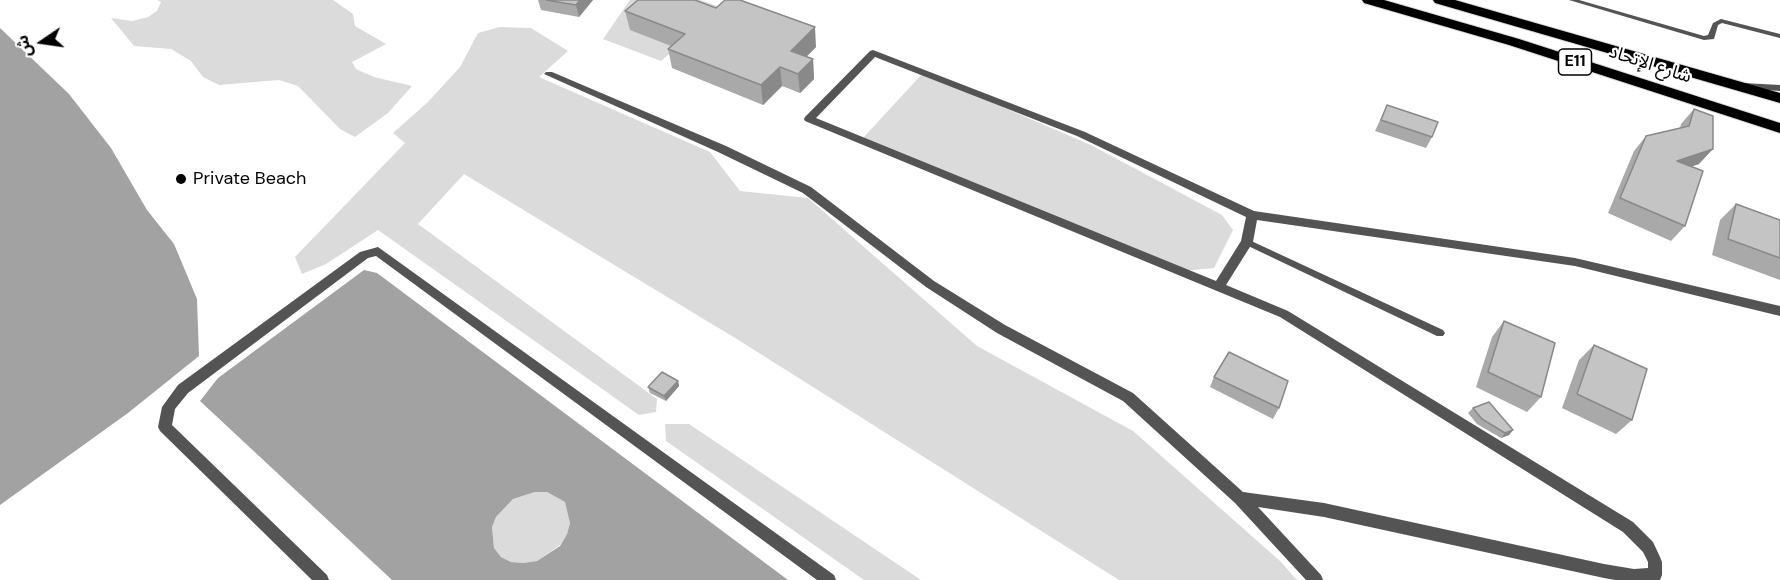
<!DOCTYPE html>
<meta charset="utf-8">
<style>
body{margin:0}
#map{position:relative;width:1780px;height:580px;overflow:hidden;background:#fff;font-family:"DM Sans","Noto Sans Arabic",sans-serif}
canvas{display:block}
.north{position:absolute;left:12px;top:12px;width:60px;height:60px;-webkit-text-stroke:4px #fff;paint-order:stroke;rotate:257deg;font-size:16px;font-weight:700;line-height:24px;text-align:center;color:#000}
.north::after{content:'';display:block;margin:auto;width:21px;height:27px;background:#000;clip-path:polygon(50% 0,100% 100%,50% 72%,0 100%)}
</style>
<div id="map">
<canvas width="1780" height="580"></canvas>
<div class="north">ش</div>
</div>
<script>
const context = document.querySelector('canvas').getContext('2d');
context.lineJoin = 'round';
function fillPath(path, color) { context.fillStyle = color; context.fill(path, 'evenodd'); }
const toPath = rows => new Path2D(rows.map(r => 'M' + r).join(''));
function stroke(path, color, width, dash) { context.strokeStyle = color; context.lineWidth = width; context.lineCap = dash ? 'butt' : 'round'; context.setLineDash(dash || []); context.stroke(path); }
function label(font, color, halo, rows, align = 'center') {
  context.font = font + ' "DM Sans","Noto Sans Arabic",sans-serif'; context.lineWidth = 4.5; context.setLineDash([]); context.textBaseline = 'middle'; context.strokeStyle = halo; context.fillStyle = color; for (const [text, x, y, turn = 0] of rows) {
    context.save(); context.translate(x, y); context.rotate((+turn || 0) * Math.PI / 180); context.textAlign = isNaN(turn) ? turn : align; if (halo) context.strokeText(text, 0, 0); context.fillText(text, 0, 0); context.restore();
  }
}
fillPath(toPath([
 [157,0,333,0,353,14,355,26,386,44,352,62,356,69,374,77,412,86,388,113,355,137,340,129,298,86,279,80,219,85,203,77,191,61,171,49,134,46,111,18,132,21,148,17,157,11,161,2],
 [630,0,700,0,723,8,661,61,603,39],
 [500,27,531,28,568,51,539,77,710,152,740,191,808,198,977,346,1133,431,1280,561,1297,580,1119,580,740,341,464,174,418,224,657,399,656,412,639,415,378,230,326,264,302,274,295,257,405,143,393,133,428,102,460,67,478,33],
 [923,73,1091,145,1222,215,1233,230,1214,268,1182,271,863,138],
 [665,424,689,424,921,580,864,580,666,441],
 [535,492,547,492,565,502,569,512,570,523,567,534,560,545,537,561,523,563,511,562,501,557,494,548,492,527,496,517,513,499]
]), '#dbdbdb');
fillPath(toPath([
 [0,28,69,94,111,148,147,210,174,244,197,299,199,356,128,413,0,505],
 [364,270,377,273,788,580,392,580,200,401,218,378],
 [535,492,547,492,565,502,570,523,567,534,560,546,537,561,523,563,511,562,501,557,494,548,492,527,496,517,513,499]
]), '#a2a2a2');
const highway = toPath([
 [1362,0,1384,0,1519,39,1780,123,1780,133,1509,45,1364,3,1362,0],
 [1433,0,1455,0,1780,93,1780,103,1435,3,1433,0]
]);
stroke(highway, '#dbdbdb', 2);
fillPath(toPath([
 [1569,0,1579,0,1704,36,1708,35,1713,23,1721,19,1780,34,1780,38,1722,23,1718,25,1714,39,1704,40,1569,0],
 [1247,239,1443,330,1445,333,1443,336,1437,336,1244,244,1243,242,1247,239]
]), '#545454');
fillPath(toPath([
 [873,50,1085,132,1254,211,1575,258,1780,306,1780,316,1575,266,1257,220,1253,242,1226,285,1288,311,1633,522,1653,542,1660,557,1662,562,1662,575,1660,580,1615,580,1604,578,1324,517,1258,507,1321,575,1323,580,1306,580,1235,503,1123,401,997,333,926,287,803,193,718,152,544,74,546,72,552,72,726,146,811,187,934,281,1005,325,1133,393,1243,492,1324,503,1604,564,1634,569,1648,568,1648,562,1643,552,1623,532,1280,317,805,121,804,119,805,117,870,51,873,50],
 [875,57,1077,136,1246,217,1241,241,1216,281,816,118,875,57],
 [1743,83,1780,85,1780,91,1739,88,1739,84,1743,83],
 [378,247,834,575,836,580,817,580,376,256,368,258,188,393,175,409,172,425,327,575,329,580,312,580,160,431,158,427,162,407,178,385,360,252,378,247]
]), '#545454');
fillPath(highway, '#000');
fillPath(toPath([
 [538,0,593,0,579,17,541,10],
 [625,11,816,47,806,57,813,59,814,79,800,93,782,86,763,105,672,68,668,49,671,46,630,30],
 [1387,105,1432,137,1426,148,1375,131],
 [1694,109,1699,164,1691,166,1685,226,1671,241,1608,213,1634,151,1646,136,1680,128,1681,124],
 [1736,204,1780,220,1780,280,1712,255,1720,220],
 [1504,321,1541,397,1527,412,1476,387,1492,337],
 [1594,345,1632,420,1616,434,1562,408,1579,360],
 [1214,377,1279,408,1273,419,1210,387],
 [678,381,679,386,666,401,650,393,648,387],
 [1473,408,1513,430,1509,435,1501,438,1477,424,1468,413]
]), '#a9a9a9');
fillPath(toPath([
 [580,0,593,0,579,17,576,5],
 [815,27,816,47,793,70,791,51],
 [813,59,814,79,800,93,798,74],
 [780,67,782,86,763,105,761,85],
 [1713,149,1699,164,1665,176,1677,161],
 [678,381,679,386,666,401,664,396],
 [1513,430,1509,435,1501,438,1505,433]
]), '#898989');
const building = toPath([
 [546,0,580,0,576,5,546,0],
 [638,0,695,0,716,8,725,0,740,0,815,27,791,51,813,59,798,74,780,67,761,85,668,49,685,34,625,11,638,0],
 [1387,105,1438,122,1432,137,1381,120,1387,105],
 [1694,109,1713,116,1713,149,1677,161,1703,171,1685,226,1620,198,1646,136,1689,126,1694,109],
 [1736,204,1780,220,1780,258,1728,239,1736,204],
 [1504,321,1555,343,1541,397,1488,372,1504,321],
 [1594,345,1647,369,1632,420,1577,394,1594,345],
 [1229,352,1288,381,1279,408,1214,377,1229,352],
 [662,372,678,381,664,396,648,387,662,372],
 [1489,402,1513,430,1505,433,1482,419,1473,408,1489,402]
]);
fillPath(building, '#c4c4c4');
stroke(building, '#898989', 1.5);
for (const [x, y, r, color] of [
 [181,179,6,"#000"]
]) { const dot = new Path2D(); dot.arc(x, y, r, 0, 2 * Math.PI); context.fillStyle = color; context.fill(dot); stroke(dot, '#fff', 2); }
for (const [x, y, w] of [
 [1575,62,33]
]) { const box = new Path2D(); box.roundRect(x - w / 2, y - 13, w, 26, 4.5); context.fillStyle = '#fff'; context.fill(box); stroke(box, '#000', 1.5); }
label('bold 16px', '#000', null, [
 ["E11",1575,62]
]);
label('18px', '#000', '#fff', [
 ["شارع الإتحاد",1650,65,18]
]);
label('18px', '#000', '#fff', [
 ["Private Beach",193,179]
], 'left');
</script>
